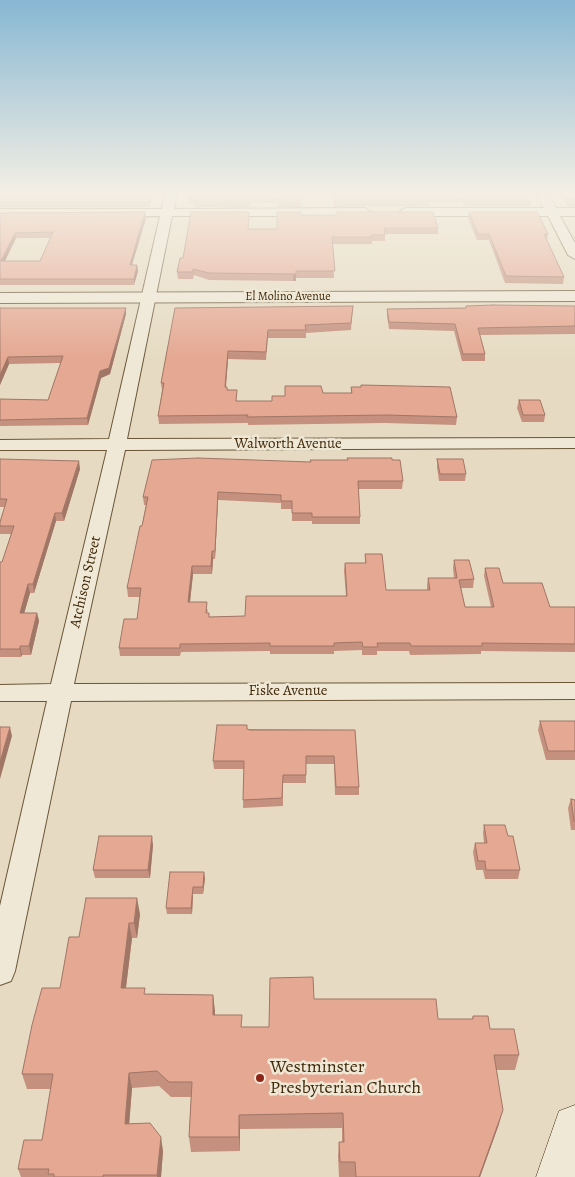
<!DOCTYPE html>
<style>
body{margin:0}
canvas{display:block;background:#e6dbc2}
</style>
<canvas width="575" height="1177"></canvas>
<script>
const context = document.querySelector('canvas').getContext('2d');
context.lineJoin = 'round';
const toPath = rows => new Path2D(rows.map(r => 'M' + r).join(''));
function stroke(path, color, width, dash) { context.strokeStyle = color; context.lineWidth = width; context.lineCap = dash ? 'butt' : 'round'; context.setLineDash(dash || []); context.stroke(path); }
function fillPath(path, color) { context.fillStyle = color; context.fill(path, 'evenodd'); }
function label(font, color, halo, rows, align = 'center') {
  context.font = font + ' Alegreya,serif'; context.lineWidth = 5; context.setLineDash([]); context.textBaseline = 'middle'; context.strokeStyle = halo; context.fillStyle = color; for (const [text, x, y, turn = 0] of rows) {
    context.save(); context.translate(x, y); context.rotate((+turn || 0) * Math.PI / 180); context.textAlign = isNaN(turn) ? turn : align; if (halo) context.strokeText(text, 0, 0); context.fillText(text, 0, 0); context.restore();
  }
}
const minor = toPath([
 [165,194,177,194,174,209,365,208,371,212,365,216,172,216,127,439,575,438,575,448,125,450,74,684,575,683,575,699,71,701,15,971,11,981,0,985,0,906,47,701,0,701,0,685,51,684,107,450,0,450,0,440,109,439,160,216,0,217,0,209,162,209,165,194],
 [536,194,548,194,556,208,575,208,575,216,560,216,575,243,575,259,568,255,548,216,405,216,399,212,405,208,544,208,536,194]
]);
const tertiary = toPath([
 [575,291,575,301,0,303,0,293,575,291]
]);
const secondary = toPath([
 [575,1105,575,1177,536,1177,559,1111,575,1105]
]);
stroke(minor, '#6a5637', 2);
stroke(tertiary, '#6a5637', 2);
stroke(secondary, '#412909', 1);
fillPath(minor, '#efe8d7');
fillPath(tertiary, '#efe8d7');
fillPath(secondary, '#efe8d7');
fillPath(toPath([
 [0,194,153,194,149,207,0,207],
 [301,194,301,207,277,207,277,203,250,203,250,207,194,207,194,203,188,203,188,197],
 [333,194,527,194,531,201,530,206,464,206,462,202,429,202,429,206,334,207],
 [560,194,575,194,575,207,567,206],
 [145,212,146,218,132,265,137,265,138,271,134,285,0,285,0,213],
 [16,238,51,238,40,261,5,261],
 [336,212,438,228,438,234,385,234,385,241,372,241,372,244,332,244,334,278,296,278,296,281,293,281,209,280,194,275,193,279,178,279,177,272,183,258,249,218,248,229,277,229,301,215,336,215],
 [469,212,548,234,547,240,564,277,563,284,505,283,489,240,477,240,468,218],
 [353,306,351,330,306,333,306,338,268,338,266,360,228,359,226,387,237,401,272,401,285,396,323,393,351,393,351,387,457,417,456,425,385,423,248,425,248,423,159,424,158,416,162,390,161,383,175,308],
 [466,306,575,306,575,334,480,335,485,354,485,361,462,361,454,331,389,329,387,316,387,309,466,308],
 [0,308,126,308,126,314,110,374,101,378,88,425,0,426,0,399,48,400,61,363,9,364,0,385],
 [519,400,545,415,544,422,522,422,517,408],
 [0,459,80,469,64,521,56,521,34,593,30,593,24,613,37,613,39,621,31,655,22,655,21,657,0,657,0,562,2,562,11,534,0,534,0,522,5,507,0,507],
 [437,459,466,474,465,481,439,481,437,467],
 [392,460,403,481,402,489,358,489,360,517,360,524,312,524,312,521,292,521,292,509,281,509,281,503,218,500,215,559,213,559,212,574,193,574,190,602,208,610,207,613,210,617,245,616,346,596,344,571,345,563,365,563,365,554,386,590,427,590,427,586,428,578,454,578,453,568,454,560,474,579,473,588,461,588,465,607,491,607,484,576,485,568,503,583,550,607,575,607,575,604,575,652,481,651,481,654,410,655,409,651,377,651,377,655,362,655,362,650,334,651,334,654,270,654,270,651,181,652,180,656,120,656,119,648,137,619,140,597,128,597,127,588,142,526,146,505,144,505,143,497,311,462],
 [540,721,575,721,575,760,546,760,538,730],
 [247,729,355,730,359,787,359,795,335,795,334,764,306,764,306,783,283,783,283,806,243,808,244,769,214,769,213,761],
 [571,799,575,800,575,830,571,830,568,808],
 [484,825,508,836,520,870,518,879,485,879,483,870,476,870,473,852,475,843,484,843,483,833],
 [153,845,150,878,95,878,93,870],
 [205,878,203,894,193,894,192,914,167,914,166,908],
 [140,914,137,938,132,938,126,988,146,994,213,995,215,1015,242,1027,269,1027,314,999,438,1019,472,1019,473,1016,519,1055,515,1070,496,1070,499,1124,480,1177,339,1177,338,1156,339,1142,342,1142,342,1128,240,1129,240,1151,191,1152,189,1137,191,1097,171,1097,159,1086,132,1088,129,1124,163,1151,161,1177,21,1177,18,1169,42,1140,51,1089,27,1089,22,1074,60,988,79,937]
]), '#c5907e');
fillPath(toPath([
 [151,194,153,194,149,207,149,202],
 [145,212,146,218,130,271,130,265],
 [15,233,16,238,2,267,1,261],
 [137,265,138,271,134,285,134,279],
 [293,274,296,274,296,281,293,281],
 [126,308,126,314,110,374,101,378,88,425,87,418,100,371],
 [228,351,228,359,225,395,225,387],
 [8,357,9,364,0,385,0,375],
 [79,461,80,469,64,521,62,513],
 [218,492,218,500,215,559,215,551],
 [55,513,56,521,34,593,33,584],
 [212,551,213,559,212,574,211,566],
 [192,566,193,574,189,610,188,602],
 [28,584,30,593,22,621,20,613],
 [37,613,39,621,31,655,29,646],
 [20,646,22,655,21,657,20,649],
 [10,727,12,736,0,779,0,762],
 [152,836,153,845,150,878,148,870],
 [204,872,205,878,203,894,203,887],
 [193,887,193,894,192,914,191,908],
 [137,898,140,914,137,938,134,923],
 [129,923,132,938,124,1003,121,988],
 [213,995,215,1011,214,1030,213,1015],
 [129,1073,132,1088,128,1139,125,1124],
 [503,1110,499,1124,480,1177,479,1177],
 [239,1115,240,1129,240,1151,239,1137],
 [161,1137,163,1151,161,1177,157,1177]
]), '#a07666');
const building = toPath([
 [0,194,151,194,149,202,0,202,0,194],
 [188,194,301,194,301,201,277,201,277,197,250,197,250,201,194,201,194,197,188,197,188,194],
 [334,194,527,194,531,201,464,201,463,197,428,197,429,201,335,201,334,194],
 [565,194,575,194,575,201,568,200,565,194],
 [145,212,130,265,137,265,134,279,0,279,0,213,145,212],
 [53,232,40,261,1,261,15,233,53,232],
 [191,212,249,212,248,229,277,229,277,212,301,212,301,215,336,215,336,212,433,212,438,228,384,228,385,235,372,235,372,237,332,237,335,271,296,271,296,274,293,274,209,273,193,269,193,272,177,272,180,258,183,258,191,212],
 [469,212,537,212,548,234,544,234,564,277,506,276,489,234,478,234,469,212],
 [493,305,575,306,575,326,478,328,485,354,463,354,455,324,389,322,387,309,466,308,466,306,493,305],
 [353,306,351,323,305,325,306,330,268,330,266,352,228,351,225,387,227,387,227,390,237,390,236,401,272,401,272,396,285,396,285,386,321,386,323,393,352,393,351,387,361,387,361,385,450,387,457,417,386,415,247,417,248,415,158,416,164,383,161,383,175,308,353,306],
 [0,308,126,308,109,368,100,371,87,418,0,420,0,399,48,400,63,356,8,357,0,375,0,308],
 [519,400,540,400,545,415,523,415,519,400],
 [198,458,311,462,310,460,348,460,347,458,392,458,392,460,400,460,403,481,358,481,360,517,312,517,312,513,292,513,292,501,281,501,281,495,218,492,215,551,212,551,211,566,192,566,188,602,207,602,206,613,209,613,209,617,245,616,246,596,347,596,345,563,366,563,365,554,382,554,386,590,430,590,428,578,457,578,454,560,469,560,474,579,459,580,465,607,494,607,485,568,499,568,503,583,542,583,550,607,575,607,575,644,482,643,482,646,411,646,410,643,377,643,378,647,363,647,362,642,334,643,334,646,270,646,270,643,180,644,180,648,119,648,124,619,137,619,141,588,127,588,140,526,142,526,148,497,143,497,152,460,198,458],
 [0,459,79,461,62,513,55,513,33,584,28,584,20,613,37,613,29,646,20,646,20,649,0,649,0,562,2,562,14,526,0,526,0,522,7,499,0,499,0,459],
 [437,459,463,459,466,474,440,474,437,459],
 [540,721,575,721,575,751,548,751,540,721],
 [217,725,247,725,247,729,250,730,355,730,359,787,336,787,334,756,306,756,306,775,283,775,282,798,243,800,244,761,213,761,217,725],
 [0,727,10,727,0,762,0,727],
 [571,799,575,800,575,821,574,821,571,799],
 [484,825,505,825,508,836,513,836,520,870,486,870,485,861,478,861,475,843,487,843,484,825],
 [99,836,152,836,148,870,93,870,99,836],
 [170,872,204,872,203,887,193,887,191,908,166,908,170,872],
 [86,898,137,898,134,923,129,923,121,988,145,988,144,994,213,995,213,1015,242,1015,241,1027,269,1027,270,978,313,977,314,999,436,999,438,1019,473,1019,473,1016,488,1016,490,1029,514,1029,519,1055,494,1055,503,1110,479,1177,356,1177,355,1162,340,1162,339,1142,344,1142,343,1113,239,1115,239,1137,189,1137,192,1082,169,1082,157,1071,129,1073,125,1124,150,1123,161,1137,157,1175,103,1175,103,1177,54,1177,54,1174,48,1174,49,1169,18,1169,24,1140,42,1140,53,1074,22,1074,32,1025,42,988,60,988,69,937,79,937,86,898]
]);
fillPath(building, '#e5a892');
stroke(building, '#a07666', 1);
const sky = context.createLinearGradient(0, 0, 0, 359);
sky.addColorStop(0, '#87b7d3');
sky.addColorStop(0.54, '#f4efe4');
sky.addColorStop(1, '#f4efe400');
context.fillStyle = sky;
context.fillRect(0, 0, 575, 359);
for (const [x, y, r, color] of [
 [260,1078,5,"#8f2418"]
]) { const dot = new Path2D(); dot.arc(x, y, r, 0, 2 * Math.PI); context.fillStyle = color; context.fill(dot); stroke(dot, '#efe8d7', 2); }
label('12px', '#412909', '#efe8d7', [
 ["El Molino Avenue",288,297]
]);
label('15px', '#412909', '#efe8d7', [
 ["Walworth Avenue",288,444],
 ["Atchison Street",86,582,-77],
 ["Fiske Avenue",288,691]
]);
label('18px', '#412909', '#efe8d7', [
 ["Westminster",270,1068],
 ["Presbyterian Church",270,1089]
], 'left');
</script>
